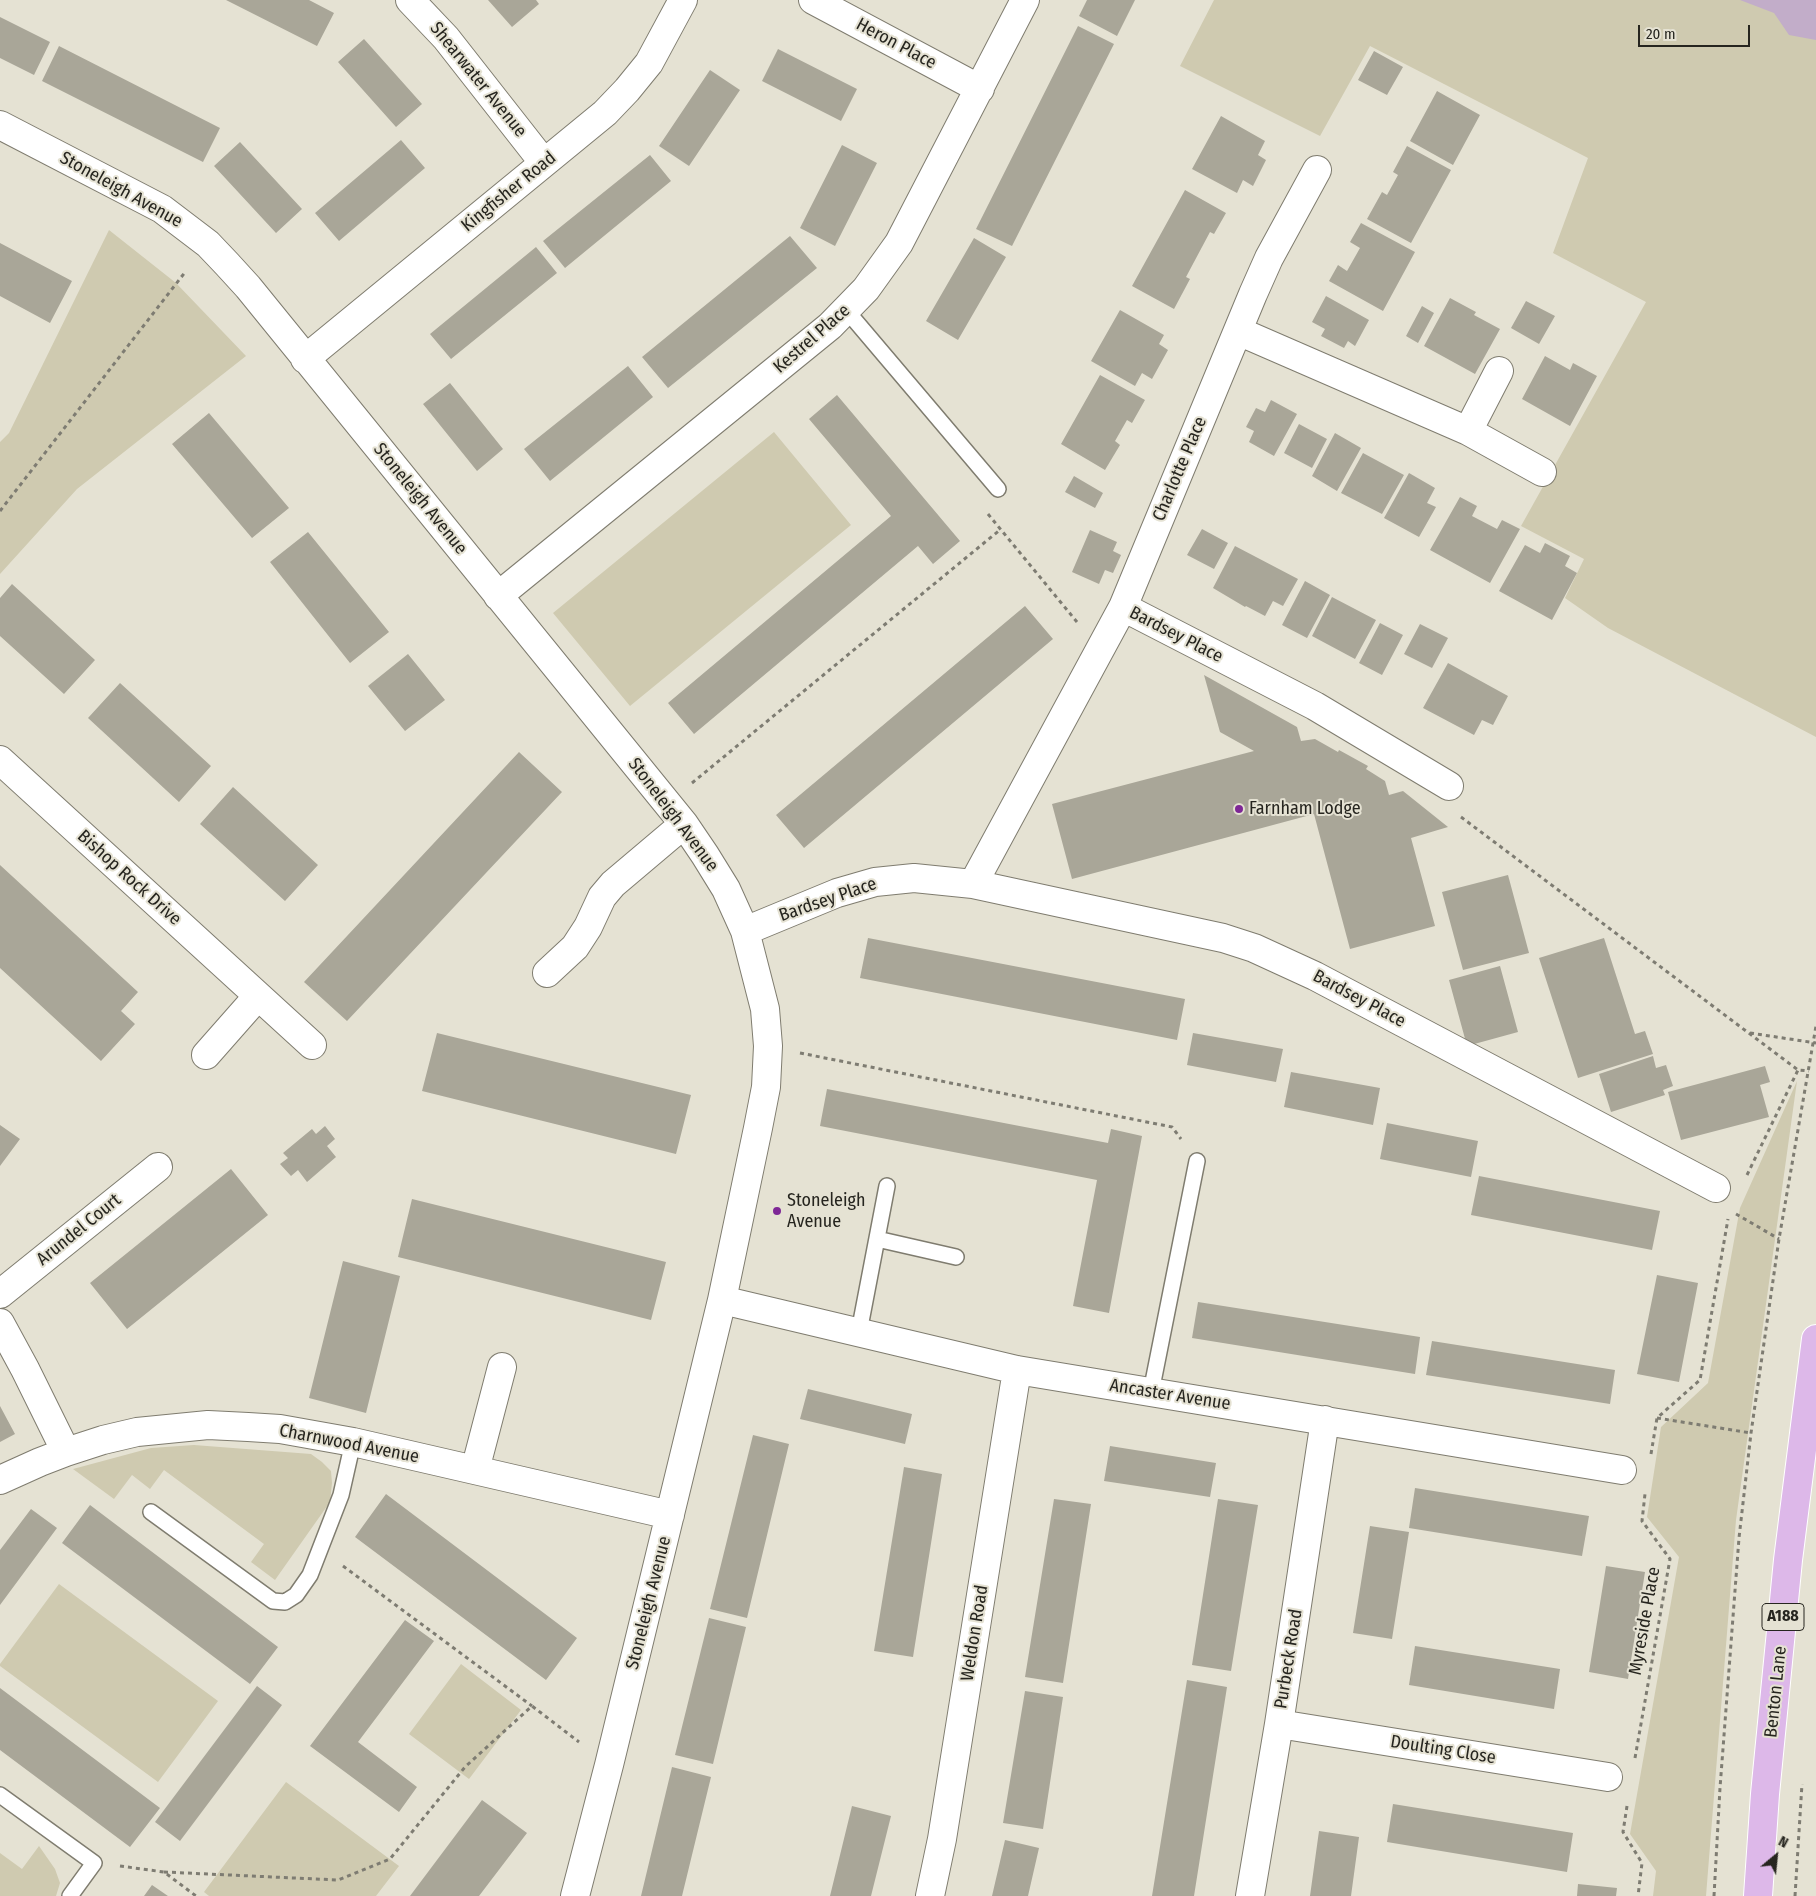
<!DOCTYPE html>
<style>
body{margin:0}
#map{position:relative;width:1816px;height:1896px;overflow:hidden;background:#e5e2d3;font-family:"Fira Sans Condensed",sans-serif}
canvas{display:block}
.north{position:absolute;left:1751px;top:1831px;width:50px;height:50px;-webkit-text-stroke:4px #e5e2d3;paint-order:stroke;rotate:28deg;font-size:14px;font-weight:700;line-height:20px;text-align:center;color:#26251f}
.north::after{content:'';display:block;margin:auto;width:18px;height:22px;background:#26251f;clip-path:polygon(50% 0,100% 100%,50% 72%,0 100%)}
.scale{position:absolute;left:1638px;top:25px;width:112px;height:22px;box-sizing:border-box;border:2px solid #26251f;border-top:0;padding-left:6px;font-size:15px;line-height:18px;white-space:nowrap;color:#26251f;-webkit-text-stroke:4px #e5e2d3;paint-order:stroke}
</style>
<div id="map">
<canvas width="1816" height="1896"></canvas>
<div class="north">N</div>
<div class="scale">20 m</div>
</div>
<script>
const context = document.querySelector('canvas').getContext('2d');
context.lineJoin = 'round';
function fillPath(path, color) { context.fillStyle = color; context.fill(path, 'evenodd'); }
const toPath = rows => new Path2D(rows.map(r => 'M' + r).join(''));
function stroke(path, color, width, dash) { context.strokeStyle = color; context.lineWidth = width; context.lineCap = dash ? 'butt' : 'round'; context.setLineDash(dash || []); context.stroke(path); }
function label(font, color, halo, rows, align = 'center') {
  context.font = font + ' "Fira Sans Condensed",sans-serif'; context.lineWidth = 4; context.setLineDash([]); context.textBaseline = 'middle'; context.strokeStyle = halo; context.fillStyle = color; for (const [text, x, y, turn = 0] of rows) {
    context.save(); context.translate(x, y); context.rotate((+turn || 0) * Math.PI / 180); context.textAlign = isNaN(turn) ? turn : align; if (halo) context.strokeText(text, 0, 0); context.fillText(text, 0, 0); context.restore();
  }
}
fillPath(toPath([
 [1214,0,1816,0,1816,737,1608,628,1565,598,1584,559,1521,526,1646,302,1553,253,1588,158,1370,46,1320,136,1180,66],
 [109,230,176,283,246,356,77,489,0,574,0,442,9,433],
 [774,432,851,525,630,706,553,613],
 [1797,1081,1736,1520,1706,1896,1653,1896,1656,1871,1630,1834,1679,1557,1647,1517,1661,1427,1708,1383,1740,1208],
 [194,1445,311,1454,322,1462,331,1471,332,1483,330,1502,275,1580,251,1562,264,1544,164,1470,150,1489,132,1475,114,1499,73,1469,151,1448],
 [59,1584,218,1701,158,1782,0,1666,0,1664],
 [461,1664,521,1710,469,1779,409,1734],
 [286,1782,399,1866,376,1896,209,1896,204,1892],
 [39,1846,55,1869,60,1883,56,1896,0,1896,0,1853,22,1869]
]), '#cfcab0');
fillPath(toPath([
 [1740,0,1816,0,1816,40,1789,35,1774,13]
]), '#c2adc9');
fillPath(toPath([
 [226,0,309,0,334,13,317,46],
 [488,0,536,0,539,4,512,27],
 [1087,0,1135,0,1117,36,1079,16],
 [0,17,50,42,34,75,0,58],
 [1078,26,1114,44,1012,246,976,229],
 [364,39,422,104,396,127,338,62],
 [59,46,220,128,203,162,42,81],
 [778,49,857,89,841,121,762,81],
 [1374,51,1403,67,1387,95,1358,80],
 [710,70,740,90,689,166,659,146],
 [1437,91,1480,115,1453,165,1410,141],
 [1221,116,1265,141,1258,155,1266,160,1253,186,1243,180,1237,193,1192,169],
 [401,140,425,168,339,241,315,213],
 [240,142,302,209,276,233,214,166],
 [842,145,877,163,835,246,800,228],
 [1407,146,1451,170,1411,243,1367,219,1382,192,1387,195,1398,175,1393,172],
 [650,155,671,181,565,268,543,241],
 [1185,190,1226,213,1214,234,1210,232,1186,277,1190,279,1174,309,1132,286],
 [1361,223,1415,252,1383,311,1329,281,1338,265,1347,271,1360,248,1350,242],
 [790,236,817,268,668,388,642,357],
 [974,238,1006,257,958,340,926,321],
 [0,243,72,281,50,323,0,296],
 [536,247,557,273,451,359,430,334],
 [1326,296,1369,320,1355,346,1348,341,1344,348,1321,336,1325,329,1312,322],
 [1450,298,1476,312,1474,315,1500,329,1475,374,1424,346],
 [1526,301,1555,316,1539,344,1511,328],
 [1422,306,1434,313,1418,343,1406,336],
 [1120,310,1164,335,1159,344,1168,350,1152,379,1142,373,1135,386,1091,361],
 [1545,356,1570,370,1573,363,1597,376,1570,426,1522,399],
 [628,366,653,397,550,481,524,449],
 [1100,375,1145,400,1132,423,1127,420,1115,441,1120,445,1105,470,1061,444],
 [450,383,503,449,477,471,423,404],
 [837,395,960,541,933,564,918,546,694,734,668,703,891,516,809,419],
 [1271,400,1297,414,1274,456,1249,442,1254,431,1246,427,1256,408,1265,412],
 [209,413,289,508,252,538,172,444],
 [1299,424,1327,439,1312,468,1284,453],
 [1335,433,1361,448,1337,491,1312,476],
 [1363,453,1404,475,1382,514,1341,493],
 [1409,473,1435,488,1427,503,1436,507,1419,537,1384,518],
 [1074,476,1103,493,1095,508,1065,492],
 [1460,497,1477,506,1472,516,1497,529,1502,520,1520,529,1490,583,1430,550],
 [1202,529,1228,543,1214,569,1187,555],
 [1090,530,1117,542,1113,551,1121,555,1113,573,1105,570,1099,584,1072,572],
 [308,532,389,632,350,663,270,562],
 [1545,543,1570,556,1565,566,1577,573,1552,620,1499,591,1525,545,1540,553],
 [1235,546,1298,579,1283,606,1273,601,1265,616,1246,606,1245,607,1213,588],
 [1305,581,1330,595,1307,638,1282,625],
 [12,584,95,660,64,694,0,636,0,598],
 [1332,597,1376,620,1355,659,1312,636],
 [1025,606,1053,639,804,848,776,815],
 [1380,623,1403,635,1382,675,1359,663],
 [1420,624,1448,638,1432,668,1404,654],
 [408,654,445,700,405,731,368,686],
 [1448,663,1508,696,1493,725,1482,720,1474,735,1423,708],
 [1204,675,1297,727,1301,741,1315,739,1338,752,1339,750,1368,766,1366,769,1385,781,1389,795,1403,791,1448,827,1411,838,1435,926,1350,949,1314,814,1072,879,1052,804,1254,751,1220,732],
 [120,683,211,766,179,802,88,718],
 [519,752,562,792,347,1021,304,982],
 [233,787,318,865,285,901,200,824],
 [0,865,138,992,121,1011,135,1024,101,1061,0,968],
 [1508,875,1529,953,1463,970,1442,892],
 [868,938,1185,999,1177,1040,860,978],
 [1604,938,1635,1034,1645,1031,1653,1054,1578,1078,1539,958],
 [1500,966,1518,1032,1467,1046,1449,980],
 [437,1033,691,1095,676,1154,422,1091],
 [1193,1033,1283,1049,1276,1082,1187,1065],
 [1653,1056,1656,1068,1666,1065,1673,1086,1663,1090,1665,1095,1611,1112,1599,1074],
 [1765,1066,1770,1082,1760,1085,1769,1117,1681,1140,1668,1092],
 [1291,1072,1380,1088,1373,1125,1284,1107],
 [827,1089,1108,1143,1111,1129,1142,1136,1109,1313,1073,1306,1097,1180,820,1126],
 [1387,1123,1478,1141,1471,1177,1380,1159],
 [0,1125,20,1139,0,1166],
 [325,1126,335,1139,327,1146,336,1157,307,1182,298,1170,291,1176,280,1164,288,1158,283,1153,312,1129,316,1134],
 [231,1169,268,1215,127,1329,90,1283],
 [1479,1176,1660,1211,1652,1250,1471,1215],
 [412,1199,666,1262,651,1320,398,1257],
 [343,1261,400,1276,366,1413,309,1398],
 [1657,1275,1698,1283,1679,1382,1637,1374],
 [1198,1302,1420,1337,1415,1374,1192,1338],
 [1432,1341,1615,1370,1610,1404,1426,1375],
 [808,1389,912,1414,905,1444,800,1419],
 [0,1406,15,1434,0,1442],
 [753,1435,789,1444,747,1618,710,1609],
 [1110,1446,1216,1463,1210,1497,1104,1481],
 [904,1467,942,1474,913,1657,874,1651],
 [1415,1488,1589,1516,1582,1556,1409,1528],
 [386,1494,577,1638,546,1680,355,1537],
 [1054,1499,1091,1504,1063,1683,1025,1677],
 [1218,1499,1258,1505,1231,1671,1192,1665],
 [90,1505,278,1647,250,1684,62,1543],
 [31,1509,57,1528,0,1605,0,1550],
 [1370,1526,1409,1532,1392,1639,1353,1633],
 [1606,1566,1645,1572,1628,1679,1589,1672],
 [709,1618,746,1627,713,1764,675,1755],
 [405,1620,434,1641,358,1742,417,1787,399,1812,310,1746],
 [1415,1646,1560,1669,1554,1709,1409,1685],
 [1187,1680,1227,1687,1194,1896,1152,1896],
 [257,1686,282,1705,180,1841,155,1822],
 [0,1688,160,1808,130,1847,0,1750],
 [1025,1691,1063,1697,1043,1829,1003,1823],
 [672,1767,711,1777,682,1896,641,1896],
 [482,1800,527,1833,479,1896,410,1896],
 [1393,1804,1573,1833,1567,1872,1387,1842],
 [852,1806,891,1816,871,1896,830,1896],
 [1319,1831,1359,1837,1351,1896,1310,1896],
 [1005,1840,1039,1848,1028,1896,992,1896],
 [1578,1884,1617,1888,1616,1896,1577,1896],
 [152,1885,168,1896,144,1896]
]), '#a9a698');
const service = toPath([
 [847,311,998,489],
 [877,1239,956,1257],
 [859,1332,887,1186],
 [1151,1392,1197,1161],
 [151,1512,273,1601,285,1602,296,1595,310,1575,341,1495,353,1442],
 [0,1795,94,1863,70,1896]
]);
const minor = toPath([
 [410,0,446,38,544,163],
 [813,0,980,89],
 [0,125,162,209,208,244,227,264,248,287,684,824,705,855,726,889,745,931,765,1009,768,1046,766,1087,758,1128,722,1300,609,1765,575,1896],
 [1238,331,1468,431,1542,472],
 [305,359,605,113,627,90,649,63,683,0],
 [1468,431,1499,371],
 [498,596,830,326,866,289,899,243,1025,0],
 [1123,607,1253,294,1269,258,1317,170],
 [0,760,312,1045],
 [973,884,1123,607,1315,706,1449,786],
 [745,931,837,893,875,882,914,878,973,884,1223,938,1254,948,1315,976,1716,1188],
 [547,973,575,947,588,927,602,897,613,884,684,824],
 [206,1055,258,996],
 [0,1294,158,1167],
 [722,1300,1017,1370,1622,1470],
 [0,1323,25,1369,66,1452],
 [475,1470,502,1367],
 [0,1480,40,1462,66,1452,103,1440,137,1432,208,1425,248,1427,280,1429,353,1442,670,1515],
 [1279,1724,1608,1777],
 [930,1896,942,1839,1017,1370],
 [1250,1896,1279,1724,1325,1420]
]);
const primary = toPath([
 [1758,1896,1765,1794,1788,1560,1816,1339]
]);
stroke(service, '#7f7c6f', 18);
stroke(minor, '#7f7c6f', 30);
stroke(primary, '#fff', 30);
stroke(toPath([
 [0,511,186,271],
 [988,514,1077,622],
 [692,783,1001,529],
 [1461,817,1798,1070,1809,1071],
 [1750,1033,1816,1043],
 [800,1053,1172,1127,1181,1139],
 [1747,1175,1798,1070],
 [1736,1214,1779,1239],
 [1657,1418,1751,1433],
 [1651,1454,1657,1418,1700,1380,1728,1219],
 [343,1566,532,1706],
 [1635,1758,1670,1559,1642,1521,1645,1494],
 [1627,1806,1623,1832,1642,1863,1638,1896],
 [120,1866,164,1872,196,1896],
 [164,1872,338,1880,390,1859,465,1767,532,1706,579,1742],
 [1714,1896,1720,1788,1739,1538,1751,1433,1779,1239,1816,1026],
 [1795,1896,1802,1784]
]), '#7e7c72', 3, [4, 4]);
stroke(service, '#fff', 15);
stroke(minor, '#fff', 28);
stroke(primary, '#ddb8e9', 28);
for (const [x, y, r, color] of [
 [1239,809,5,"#7e2796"],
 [777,1211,5,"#7e2796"]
]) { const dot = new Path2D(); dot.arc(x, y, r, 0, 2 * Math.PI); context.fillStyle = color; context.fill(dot); stroke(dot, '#e5e2d3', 2); }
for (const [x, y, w] of [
 [1783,1617,42]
]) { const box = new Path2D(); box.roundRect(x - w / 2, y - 13.5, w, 27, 4); context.fillStyle = '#e5e2d3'; context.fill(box); stroke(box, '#26251f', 1); }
label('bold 16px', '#26251f', null, [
 ["A188",1783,1617]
]);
label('18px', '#26251f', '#e5e2d3', [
 ["Heron Place",896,44,28],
 ["Shearwater Avenue",478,80,51],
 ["Stoneleigh Avenue",121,190,29],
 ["Kingfisher Road",509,192,-39],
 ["Kestrel Place",812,339,-41],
 ["Charlotte Place",1180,469,-67],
 ["Stoneleigh Avenue",420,499,51],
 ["Bardsey Place",1176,635,27],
 ["Stoneleigh Avenue",673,815,53],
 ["Bishop Rock Drive",129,878,42],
 ["Bardsey Place",828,900,-19],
 ["Bardsey Place",1359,999,28],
 ["Arundel Court",79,1230,-39],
 ["Ancaster Avenue",1170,1395,9],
 ["Charnwood Avenue",349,1444,11],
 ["Stoneleigh Avenue",649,1603,-76],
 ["Myreside Place",1645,1621,-80],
 ["Weldon Road",975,1633,-81],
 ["Purbeck Road",1289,1659,-81],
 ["Benton Lane",1776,1692,-84],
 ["Doulting Close",1443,1750,9]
]);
label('18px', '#26251f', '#e5e2d3', [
 ["Farnham Lodge",1249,809],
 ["Stoneleigh",787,1201],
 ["Avenue",787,1222]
], 'left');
</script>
